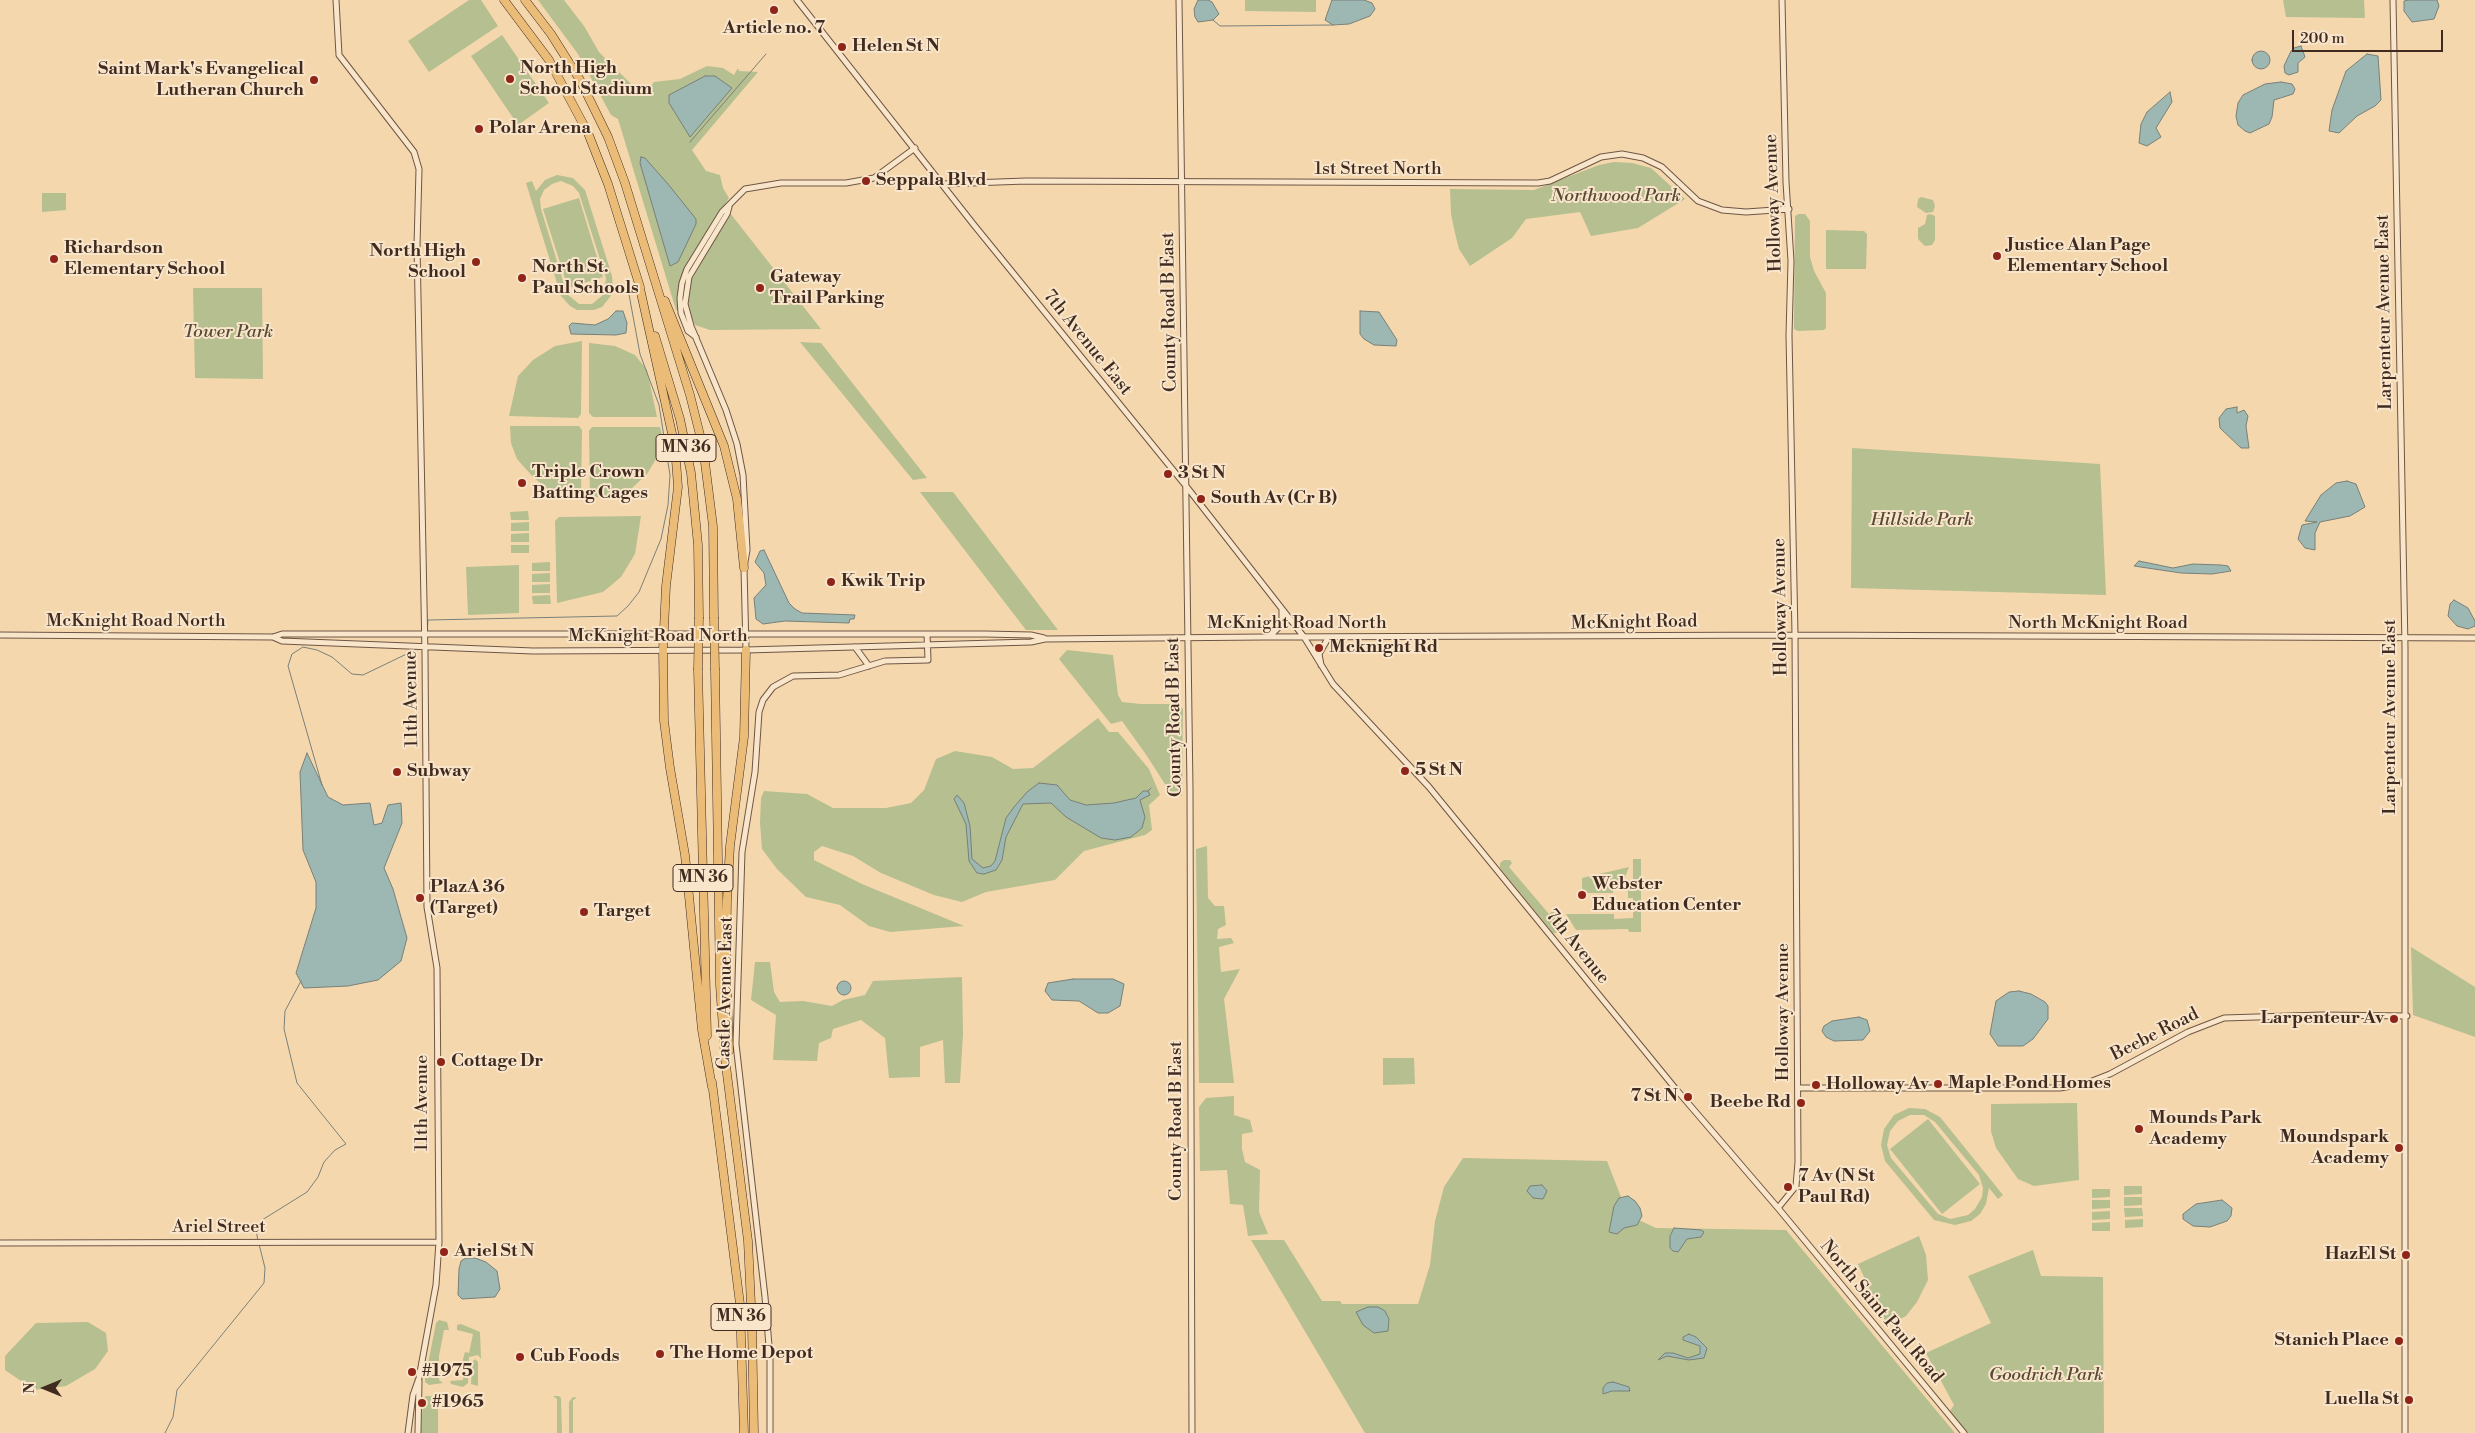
<!DOCTYPE html>
<style>
body{margin:0}
#map{position:relative;width:2475px;height:1433px;overflow:hidden;background:#f5d7ae;font-family:"Libre Bodoni",serif}
canvas{display:block}
.north{position:absolute;left:20px;top:1363px;width:50px;height:50px;-webkit-text-stroke:4px #f8e5ca;paint-order:stroke;rotate:270deg;font-size:14px;font-weight:700;line-height:20px;text-align:center;color:#412b20}
.north::after{content:'';display:block;margin:auto;width:18px;height:22px;background:#412b20;clip-path:polygon(50% 0,100% 100%,50% 72%,0 100%)}
.scale{position:absolute;left:2292px;top:30px;width:151px;height:22px;box-sizing:border-box;border:2px solid #412b20;border-top:0;padding-left:6px;font-size:15px;line-height:18px;white-space:nowrap;color:#412b20;-webkit-text-stroke:4px #f8e5ca;paint-order:stroke}
</style>
<div id="map">
<canvas width="2475" height="1433"></canvas>
<div class="north">N</div>
<div class="scale">200 m</div>
</div>
<script>
const context = document.querySelector('canvas').getContext('2d');
context.lineJoin = 'round';
function fillPath(path, color) { context.fillStyle = color; context.fill(path, 'evenodd'); }
const toPath = rows => new Path2D(rows.map(r => 'M' + r).join(''));
function stroke(path, color, width, dash) { context.strokeStyle = color; context.lineWidth = width; context.lineCap = dash ? 'butt' : 'round'; context.setLineDash(dash || []); context.stroke(path); }
function label(font, color, halo, rows, align = 'center') {
  context.font = font + ' "Libre Bodoni",serif'; context.lineWidth = 4; context.setLineDash([]); context.textBaseline = 'middle'; context.strokeStyle = halo; context.fillStyle = color; for (const [text, x, y, turn = 0] of rows) {
    context.save(); context.translate(x, y); context.rotate((+turn || 0) * Math.PI / 180); context.textAlign = isNaN(turn) ? turn : align; if (halo) context.strokeText(text, 0, 0); context.fillText(text, 0, 0); context.restore();
  }
}
fillPath(toPath([
 [469,0,481,0,498,26,429,72,408,41],
 [538,0,564,0,584,26,599,52,643,96,654,82,680,79,707,66,723,68,734,75,738,68,739,71,758,72,692,150,706,171,720,175,723,188,729,198,681,278,678,294,679,310,676,310,618,119,611,115,578,54],
 [1245,0,1316,0,1316,12,1245,11],
 [2283,0,2364,0,2365,18,2286,17],
 [502,35,549,103,518,125,471,56],
 [1614,162,1632,163,1651,168,1685,199,1638,228,1591,236,1580,212,1526,219,1512,238,1470,266,1459,249,1455,233,1451,214,1450,189,1534,190,1599,165],
 [557,175,573,178,585,190,612,276,613,289,610,297,602,307,594,310,577,310,570,306,561,296,526,183,532,181,536,191,545,180],
 [561,181,573,186,579,193,606,278,604,294,592,304,579,304,567,294,541,209,540,199,544,190,552,184],
 [42,193,66,193,66,210,42,212],
 [1921,197,1933,200,1935,206,1933,212,1926,213,1917,207,1918,199],
 [579,198,603,277,568,288,543,209],
 [730,213,821,329,710,330,695,325,688,308,690,282],
 [1799,214,1805,214,1810,221,1810,257,1814,271,1826,293,1826,328,1824,330,1798,331,1794,329,1795,216],
 [1930,214,1935,216,1935,240,1932,245,1925,246,1918,239,1918,228,1925,224,1927,215],
 [1826,230,1864,231,1867,234,1866,269,1826,269],
 [193,288,262,288,263,379,195,378],
 [582,341,581,414,578,418,509,416,518,376,533,360,555,346],
 [800,342,821,343,927,478,913,480],
 [589,343,615,346,635,355,647,370,657,417,593,417,589,413],
 [510,426,579,426,582,430,581,497,566,496,549,490,533,477,517,459,511,443],
 [592,427,660,427,662,435,659,454,647,474,630,490,615,495,590,498,589,431],
 [1852,448,2100,464,2106,595,1851,588],
 [920,492,953,492,1058,630,1026,630],
 [528,511,529,520,511,520,510,512],
 [641,516,635,554,621,577,603,592,557,603,555,521,559,517],
 [529,522,529,531,511,531,511,523],
 [529,533,529,542,511,542,511,534],
 [511,545,529,545,529,553,511,553],
 [550,562,550,571,532,571,532,563],
 [519,565,519,613,468,615,466,567],
 [550,573,550,582,532,582,532,574],
 [550,584,550,593,532,593,532,585],
 [550,595,551,604,533,604,532,596],
 [1067,650,1113,655,1118,695,1122,702,1141,704,1178,704,1183,709,1182,796,1170,792,1147,756,1122,721,1111,724,1059,659],
 [1098,718,1109,732,1118,732,1149,769,1160,795,1149,805,1152,830,1145,835,1084,851,1055,880,986,892,962,902,934,895,881,873,853,856,822,846,814,852,814,860,862,884,964,926,890,932,869,926,840,905,806,897,777,869,762,849,760,823,761,798,764,791,807,794,833,808,886,808,911,803,924,790,936,759,955,751,992,757,1013,769,1033,768],
 [1207,846,1208,898,1215,906,1224,906,1226,925,1218,929,1217,939,1231,938,1234,943,1219,947,1221,972,1240,969,1224,999,1234,1083,1199,1083,1196,849],
 [1633,859,1641,859,1641,932,1629,932,1628,929,1576,930,1566,914,1614,914,1614,919,1633,918,1633,898,1628,898,1628,881,1633,880],
 [1504,860,1510,860,1512,863,1509,867,1549,914,1553,911,1566,927,1566,932,1553,933,1500,868,1500,863],
 [1629,867,1623,882,1613,882,1613,893,1582,893,1582,878],
 [2411,947,2475,987,2475,1037,2413,1015],
 [755,962,770,962,774,992,780,1002,803,1001,832,1006,843,1000,865,995,873,981,962,977,963,1034,960,1083,945,1083,943,1040,920,1047,920,1077,889,1078,885,1038,861,1020,833,1029,831,1038,819,1043,817,1061,773,1060,776,1015,751,1000],
 [1383,1058,1414,1058,1415,1084,1383,1085],
 [1234,1096,1234,1115,1250,1120,1253,1132,1242,1134,1242,1149,1245,1162,1260,1170,1259,1212,1268,1234,1248,1236,1243,1205,1230,1204,1227,1170,1200,1171,1199,1107,1206,1098],
 [2077,1103,2079,1180,2034,1186,2018,1179,1996,1148,1991,1131,1991,1104],
 [1909,1108,1925,1109,1940,1117,2003,1195,1998,1199,1989,1188,1986,1204,1980,1214,1971,1221,1955,1225,1934,1220,1885,1161,1881,1145,1884,1129,1894,1115],
 [1910,1115,1924,1115,1935,1122,1979,1175,1983,1188,1982,1197,1975,1209,1968,1215,1950,1219,1938,1214,1891,1158,1887,1145,1890,1131,1898,1121],
 [1928,1119,1980,1184,1942,1214,1890,1149],
 [1463,1158,1607,1161,1628,1215,1656,1228,1786,1230,1955,1433,1365,1433,1251,1240,1284,1240,1322,1301,1340,1301,1342,1304,1418,1304,1430,1265,1435,1221,1444,1187],
 [2124,1186,2142,1186,2142,1194,2124,1195],
 [2092,1189,2110,1189,2110,1197,2092,1198],
 [2124,1197,2142,1197,2142,1205,2124,1206],
 [2092,1200,2110,1200,2110,1208,2092,1209],
 [2124,1208,2142,1208,2143,1216,2125,1217],
 [2110,1211,2110,1219,2092,1220,2092,1212],
 [2143,1219,2143,1227,2125,1228,2125,1220],
 [2110,1222,2110,1231,2092,1231,2092,1223],
 [1919,1236,1926,1255,1928,1280,1917,1302,1906,1316,1887,1326,1858,1264],
 [2033,1250,2041,1276,2103,1277,2104,1433,1964,1433,1948,1414,1954,1405,1926,1353,1991,1323,1968,1276],
 [439,1320,447,1322,449,1330,444,1330,439,1356,439,1380,443,1383,429,1385,425,1382,425,1379,436,1323],
 [88,1322,106,1333,108,1351,95,1369,66,1386,34,1390,5,1370,5,1356,36,1323],
 [461,1324,480,1332,481,1359,478,1355,469,1357,468,1383,463,1387,451,1384,450,1381,463,1380,463,1359,465,1352,469,1353,473,1334,457,1330,457,1325],
 [475,1359,478,1362,478,1386,471,1384,472,1362],
 [426,1396,470,1396,473,1402,470,1404,469,1400,444,1401,444,1404,438,1404,438,1433,421,1433,423,1399],
 [553,1396,559,1396,561,1398,562,1433,557,1433,557,1399],
 [573,1397,577,1398,573,1400,573,1433,569,1433,569,1402]
]), '#b6bf8f');
const water = toPath([
 [1198,0,1208,0,1212,2,1219,14,1213,20,1198,22,1195,17,1194,9,1198,0],
 [1332,0,1364,0,1372,3,1375,9,1370,16,1349,24,1333,25,1325,20,1332,0],
 [2408,0,2437,0,2439,6,2434,19,2412,22,2404,11,2404,1,2408,0],
 [2301,46,2305,57,2298,63,2298,72,2289,75,2285,73,2284,66,2291,51,2294,48,2301,46],
 '2252 60a9 9 0 1 1 18 0a9 9 0 1 1-18 0Z',
 [2367,54,2378,56,2381,100,2375,106,2357,116,2339,133,2329,131,2332,110,2346,71,2367,54],
 [705,76,715,76,732,88,690,137,669,103,669,95,705,76],
 [2281,82,2292,84,2295,89,2293,94,2274,100,2272,117,2269,124,2250,133,2245,131,2238,125,2236,116,2238,103,2243,95,2265,84,2281,82],
 [2170,92,2172,102,2156,128,2161,137,2147,146,2139,143,2141,124,2147,112,2170,92],
 [641,157,645,158,668,184,696,219,696,224,678,262,670,266,640,163,641,157],
 [616,311,623,311,627,323,626,333,616,335,571,334,569,326,572,323,595,325,608,319,616,311],
 [1360,311,1379,312,1397,340,1396,346,1374,345,1364,339,1360,334,1360,311],
 [2237,407,2237,413,2244,410,2248,416,2246,426,2249,448,2241,448,2220,428,2219,418,2226,409,2237,407],
 [2347,481,2356,484,2365,507,2350,516,2320,522,2315,533,2315,550,2305,548,2298,539,2302,525,2317,522,2305,521,2321,495,2336,483,2347,481],
 [764,550,789,603,795,609,802,613,855,615,854,619,850,619,849,623,785,621,763,624,756,619,754,598,766,585,764,573,755,562,760,551,764,550],
 [2139,561,2173,568,2193,564,2221,565,2228,566,2231,571,2212,574,2181,573,2134,566,2139,561],
 [2454,600,2468,608,2475,621,2475,626,2468,629,2457,626,2448,616,2450,604,2454,600],
 [307,753,328,797,343,805,370,803,374,825,382,823,388,805,401,803,402,823,384,868,393,889,407,938,401,961,378,980,348,986,304,988,296,973,316,908,316,882,303,850,300,772,307,753],
 [1039,783,1057,785,1070,800,1086,805,1114,803,1136,798,1143,791,1148,791,1150,795,1140,800,1145,817,1142,828,1131,837,1115,840,1101,838,1066,817,1051,803,1023,804,1006,837,1002,860,996,870,984,874,977,873,969,861,966,824,954,799,957,795,964,803,970,826,972,859,983,868,991,866,995,861,1006,818,1014,807,1027,792,1039,783],
 [1073,979,1113,979,1124,984,1120,1006,1108,1013,1098,1013,1079,1001,1052,1000,1045,991,1048,983,1073,979],
 '837 988a7 7 0 1 1 14 0a7 7 0 1 1-14 0Z',
 [2019,991,2031,994,2045,1002,2048,1006,2048,1019,2033,1039,2023,1046,1998,1046,1990,1034,1996,1001,2009,992,2019,991],
 [1859,1017,1867,1020,1870,1031,1863,1040,1834,1041,1826,1037,1822,1031,1824,1026,1832,1021,1859,1017],
 [1542,1185,1547,1191,1543,1199,1533,1198,1527,1191,1530,1186,1542,1185],
 [1628,1196,1635,1201,1640,1208,1642,1216,1637,1225,1624,1228,1617,1234,1609,1232,1614,1206,1619,1198,1628,1196],
 [2222,1200,2232,1208,2231,1216,2227,1221,2210,1227,2193,1226,2183,1219,2183,1214,2196,1204,2222,1200],
 [1674,1228,1701,1230,1704,1232,1701,1237,1687,1239,1678,1252,1673,1251,1670,1248,1670,1236,1674,1228],
 [466,1258,475,1258,486,1262,497,1271,500,1289,495,1297,462,1299,458,1295,459,1269,461,1261,466,1258],
 [1368,1307,1378,1307,1385,1311,1389,1319,1388,1331,1374,1333,1363,1325,1356,1312,1368,1307],
 [1689,1334,1696,1337,1707,1348,1704,1358,1689,1360,1667,1356,1658,1360,1665,1353,1673,1353,1688,1358,1700,1354,1700,1346,1683,1340,1683,1337,1689,1334],
 [1613,1382,1629,1387,1630,1391,1612,1391,1603,1394,1603,1388,1607,1383,1613,1382]
]);
fillPath(water, '#9db8b2');
stroke(water, '#788078', 1);
stroke(toPath([
 [1213,20,1220,26,1333,25],
 [690,142,766,54],
 [427,632,428,620,617,616,628,606,639,592,661,539,668,505,670,475,659,405,640,354,628,289],
 [322,785,288,666,292,654,303,647,317,650,332,657,352,674,363,675,419,648],
 [1148,791,1151,788],
 [258,1241,256,1230,262,1220,307,1192,318,1177,324,1162,335,1150,346,1144,297,1083,284,1029,285,1011,301,981],
 [165,1433,173,1417,177,1390,264,1283,265,1268,259,1244]
]), '#788078', 1);
const tertiary = toPath([
 [336,0,339,55,414,152,419,169,417,246,425,654,427,907,437,968,439,1242,436,1285,419,1378,413,1395,408,1433],
 [797,0,974,225,1186,486,1304,637,1333,684,1429,787,1675,1088,1778,1208,1964,1433],
 [1179,0,1190,788,1192,1433],
 [2393,0,2405,647,2405,1433],
 [943,184,1026,181,1538,183,1550,181,1601,157,1622,154,1643,158,1662,167,1698,201,1722,210,1746,212,1789,209],
 [729,207,727,214,689,277,685,304,691,326,726,410,737,444,743,475,747,550,744,568,746,650],
 [696,337,688,331,681,313,680,298,682,283,687,269,722,212,745,189,781,183,846,183,874,178,915,148],
 [0,635,273,637,282,634,985,634,1031,635,1044,638],
 [1270,636,1279,627,1282,621,1282,609],
 [273,637,282,641,533,651,746,650,1031,642,1045,639,1264,637,1795,635,2475,638],
 [855,647,869,666],
 [1321,665,1319,654,1327,640,1330,638],
 [1798,1088,2060,1088,2087,1083,2110,1074,2188,1032,2224,1018,2322,1015,2407,1016],
 [1778,1208,1796,1186,1798,1162,1795,635,1789,335,1791,261,1786,182,1782,0],
 [0,1243,439,1242],
 [418,1433,419,1381],
 [770,1433,770,1358,765,1297,736,1044,742,852,755,772,759,712,763,700,773,687,793,676,839,675,885,661,928,660,927,634]
]);
const motorway = toPath([
 [504,0,549,60,588,133,608,184,640,287],
 [525,0,551,34,580,80,608,137,625,183,690,395,703,447,713,526,714,617],
 [639,284,675,447,678,487,666,586,663,650,664,721,670,768,685,855,702,1030,712,1087],
 [665,301,724,446,737,499,744,568],
 [655,336,680,419,691,473,698,545,699,617],
 [698,670,707,1036],
 [715,670,720,985,725,1058,748,1241,752,1326,754,1433],
 [729,1051,726,965,727,900,730,846,744,737,746,650],
 [712,1082,740,1304,744,1433]
]);
stroke(tertiary, '#6e5644', 7);
stroke(motorway, '#412b20', 9);
stroke(tertiary, '#f8e5ca', 5);
stroke(motorway, '#eabc77', 8);
const motorwayBridge = toPath([
 [714,617,715,670],
 [698,670,699,617]
]);
stroke(motorwayBridge, '#412b20', 9, []);
stroke(motorwayBridge, '#eabc77', 8);
for (const [x, y, r, color] of [
 [774,10,5,"#8f2418"],
 [842,47,5,"#8f2418"],
 [510,79,5,"#8f2418"],
 [314,80,5,"#8f2418"],
 [479,129,5,"#8f2418"],
 [866,181,5,"#8f2418"],
 [1997,256,5,"#8f2418"],
 [54,259,5,"#8f2418"],
 [476,262,5,"#8f2418"],
 [522,278,5,"#8f2418"],
 [760,288,5,"#8f2418"],
 [1168,474,5,"#8f2418"],
 [522,483,5,"#8f2418"],
 [1201,499,5,"#8f2418"],
 [831,582,5,"#8f2418"],
 [1319,648,5,"#8f2418"],
 [1405,771,5,"#8f2418"],
 [397,772,5,"#8f2418"],
 [1582,895,5,"#8f2418"],
 [420,898,5,"#8f2418"],
 [584,912,5,"#8f2418"],
 [2394,1019,5,"#8f2418"],
 [441,1062,5,"#8f2418"],
 [1938,1084,5,"#8f2418"],
 [1816,1085,5,"#8f2418"],
 [1688,1097,5,"#8f2418"],
 [1801,1103,5,"#8f2418"],
 [2139,1129,5,"#8f2418"],
 [2399,1148,5,"#8f2418"],
 [1788,1187,5,"#8f2418"],
 [444,1252,5,"#8f2418"],
 [2406,1255,5,"#8f2418"],
 [2399,1341,5,"#8f2418"],
 [660,1354,5,"#8f2418"],
 [520,1357,5,"#8f2418"],
 [412,1372,5,"#8f2418"],
 [2409,1400,5,"#8f2418"],
 [422,1403,5,"#8f2418"]
]) { const dot = new Path2D(); dot.arc(x, y, r, 0, 2 * Math.PI); context.fillStyle = color; context.fill(dot); stroke(dot, '#f8e5ca', 2); }
for (const [x, y, w] of [
 [686,448,60],
 [703,878,60],
 [741,1317,60]
]) { const box = new Path2D(); box.roundRect(x - w / 2, y - 13.5, w, 27, 4); context.fillStyle = '#f8e5ca'; context.fill(box); stroke(box, '#412b20', 1); }
label('bold 16px', '#412b20', null, [
 ["MN 36",686,448],
 ["MN 36",703,878],
 ["MN 36",741,1317]
]);
label('bold 18px', '#412b20', '#f8e5ca', [
 ["Article no. 7",774,29,"center"],
 ["Helen St N",852,47],
 ["North High",520,69],
 ["School Stadium",520,90],
 ["Saint Mark's Evangelical",304,70,"right"],
 ["Lutheran Church",304,91,"right"],
 ["Polar Arena",489,129],
 ["Seppala Blvd",876,181],
 ["Justice Alan Page",2007,246],
 ["Elementary School",2007,267],
 ["Richardson",64,249],
 ["Elementary School",64,270],
 ["North High",466,252,"right"],
 ["School",466,273,"right"],
 ["North St.",532,268],
 ["Paul Schools",532,289],
 ["Gateway",770,278],
 ["Trail Parking",770,299],
 ["Triple Crown",532,473],
 ["Batting Cages",532,494],
 ["3 St N",1178,474],
 ["South Av (Cr B)",1211,499],
 ["Kwik Trip",841,582],
 ["Mcknight Rd",1329,648],
 ["5 St N",1415,771],
 ["Subway",407,772],
 ["Webster",1592,885],
 ["Education Center",1592,906],
 ["PlazA 36",430,888],
 ["(Target)",430,909],
 ["Target",594,912],
 ["Larpenteur Av",2384,1019,"right"],
 ["Cottage Dr",451,1062],
 ["Maple Pond Homes",1948,1084],
 ["Holloway Av",1826,1085],
 ["7 St N",1678,1097,"right"],
 ["Beebe Rd",1791,1103,"right"],
 ["Mounds Park",2149,1119],
 ["Academy",2149,1140],
 ["Moundspark",2389,1138,"right"],
 ["Academy",2389,1159,"right"],
 ["7 Av (N St",1798,1177],
 ["Paul Rd)",1798,1198],
 ["Ariel St N",454,1252],
 ["HazEl St",2396,1255,"right"],
 ["Stanich Place",2389,1341,"right"],
 ["The Home Depot",670,1354],
 ["Cub Foods",530,1357],
 ["#1975",422,1372],
 ["Luella St",2399,1400,"right"],
 ["#1965",432,1403]
], 'left');
label('18px', '#412b20', '#f8e5ca', [
 ["1st Street North",1378,170],
 ["Holloway Avenue",1774,203,-92],
 ["County Road B East",1170,312,-91],
 ["Larpenteur Avenue East",2385,312,-91],
 ["7th Avenue East",1087,343,51],
 ["Holloway Avenue",1781,607,-91],
 ["McKnight Road North",136,622],
 ["McKnight Road",1634,623,-1],
 ["McKnight Road North",1297,624],
 ["North McKnight Road",2098,624],
 ["McKnight Road North",658,637],
 ["11th Avenue",412,699,-91],
 ["County Road B East",1175,717,-91],
 ["Larpenteur Avenue East",2391,717,-90],
 ["7th Avenue",1577,947,51],
 ["Castle Avenue East",726,993,-89],
 ["Holloway Avenue",1784,1012,-90],
 ["Beebe Road",2155,1035,-27],
 ["11th Avenue",423,1103,-90],
 ["County Road B East",1177,1121,-90],
 ["Ariel Street",219,1228],
 ["North Saint Paul Road",1881,1312,50]
]);
label('italic 18px', '#584936', '#f8e5ca', [
 ["Northwood Park",1616,197],
 ["Tower Park",228,333],
 ["Hillside Park",1922,521],
 ["Goodrich Park",2046,1376]
]);
</script>
